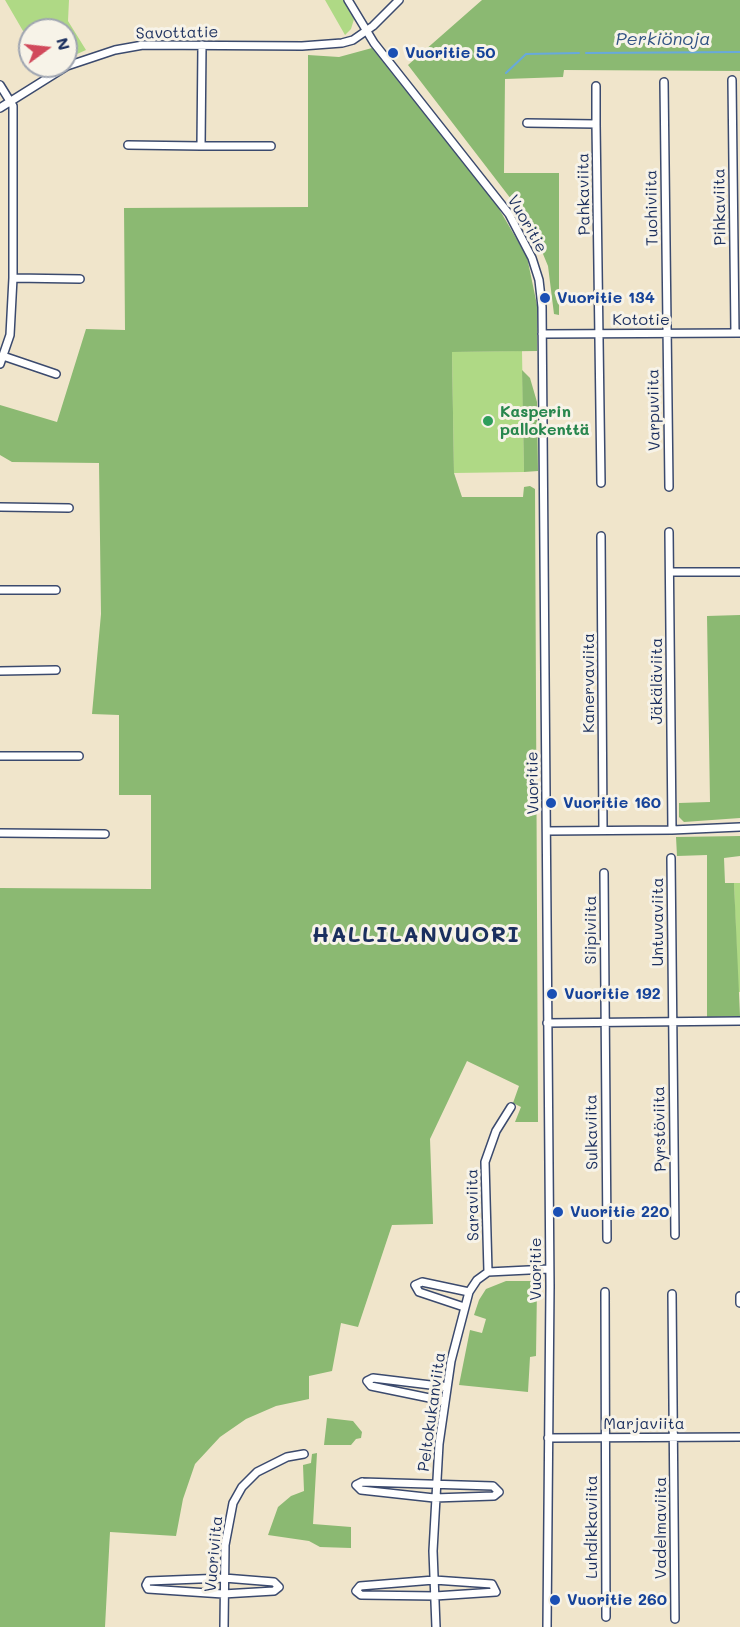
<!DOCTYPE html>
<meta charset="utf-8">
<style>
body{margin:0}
#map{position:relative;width:740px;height:1627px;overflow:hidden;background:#f0e5cb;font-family:Mali,sans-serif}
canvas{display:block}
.north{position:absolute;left:18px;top:18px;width:60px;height:60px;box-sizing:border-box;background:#f7f3e8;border:2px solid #9fa5b1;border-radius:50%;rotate:75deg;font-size:16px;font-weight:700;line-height:24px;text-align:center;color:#1b2f5e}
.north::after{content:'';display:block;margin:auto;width:21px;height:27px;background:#d1495b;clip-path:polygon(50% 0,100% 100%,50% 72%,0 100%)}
</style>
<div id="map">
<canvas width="740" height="1627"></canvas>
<div class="north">N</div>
</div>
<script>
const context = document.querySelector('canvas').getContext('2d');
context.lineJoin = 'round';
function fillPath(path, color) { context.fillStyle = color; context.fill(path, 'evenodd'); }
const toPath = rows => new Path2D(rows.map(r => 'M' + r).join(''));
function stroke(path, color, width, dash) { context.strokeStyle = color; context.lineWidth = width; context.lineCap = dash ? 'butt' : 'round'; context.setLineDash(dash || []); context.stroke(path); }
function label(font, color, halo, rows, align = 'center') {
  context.font = font + ' Mali,sans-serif'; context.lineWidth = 6; context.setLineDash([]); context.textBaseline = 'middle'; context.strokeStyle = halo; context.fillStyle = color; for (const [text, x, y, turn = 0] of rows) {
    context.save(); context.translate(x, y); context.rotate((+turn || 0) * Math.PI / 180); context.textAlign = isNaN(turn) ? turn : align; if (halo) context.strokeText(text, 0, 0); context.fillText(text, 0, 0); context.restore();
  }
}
fillPath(toPath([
 [5,0,69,0,68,21,86,50,66,59,66,30,30,30,30,43],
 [325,0,343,0,354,19,351,29,345,35],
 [522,351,524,472,454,473,452,352],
 [734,883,740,883,740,992,738,992]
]), '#afd985');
fillPath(toPath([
 [482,0,740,0,740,71,564,70,563,77,505,79,504,173,559,173,559,315,554,314,548,266,531,225,408,65],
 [372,48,498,207,527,257,537,305,537,351,452,352,454,473,462,497,523,497,524,487,530,486,535,489,538,1122,515,1122,521,1107,513,1103,519,1086,467,1061,430,1139,433,1224,392,1225,358,1327,341,1323,332,1371,309,1376,309,1399,276,1406,246,1419,220,1437,195,1464,183,1499,176,1536,110,1532,105,1627,0,1627,0,888,151,889,151,795,119,795,119,715,92,714,101,614,99,463,12,462,0,455,0,405,57,422,86,329,125,330,124,208,308,207,308,55,339,57],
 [522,370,530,378,537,402,538,471,524,472],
 [740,615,740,818,684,822,679,817,679,803,710,802,707,616],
 [740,836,740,856,724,858,725,883,734,883,740,1016,707,1017,707,855,677,856,676,837],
 [506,1281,532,1281,537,1287,536,1356,530,1357,528,1392,459,1385,470,1330,482,1333,486,1319,474,1315,479,1300,486,1289],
 [327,1418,353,1421,362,1432,361,1438,356,1439,351,1445,324,1445],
 [317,1453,313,1524,351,1527,351,1548,320,1547,309,1541,268,1535,278,1507,291,1496,304,1491,303,1465,311,1463,312,1454]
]), '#8bb972');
stroke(toPath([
 [586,53,740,52],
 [506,73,526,54,579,53]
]), '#68a9dc', 2);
const minor = toPath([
 [348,0,374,43,509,214,532,258,539,280,542,307,550,1286,547,1627],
 [732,80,735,333],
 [664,82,669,487],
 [0,85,13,106,13,278,10,335,0,364],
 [596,86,596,124],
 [0,108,67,66,115,50,143,45,302,46,342,43,353,40,373,26,399,0],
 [527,123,596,124,601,483],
 [128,145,201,146,202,45],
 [201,146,271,146],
 [13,278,80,279],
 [542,334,740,333],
 [3,356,56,374],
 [0,507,69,508],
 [669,532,672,830],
 [601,536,603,829],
 [670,572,740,572],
 [0,590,56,590],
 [0,671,56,670],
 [0,756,79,756],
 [547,831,672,830,740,827],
 [0,833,105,834],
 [671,858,675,1235],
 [604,873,607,1239],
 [547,1023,740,1021],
 [488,1272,485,1162,496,1131,511,1107],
 [605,1292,606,1617],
 [672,1294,675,1619],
 [740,1296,740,1303],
 [464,1307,419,1292,415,1285,422,1282,469,1292],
 [444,1401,371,1386,367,1381,373,1378,447,1387],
 [548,1438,740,1437],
 [362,1482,493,1486,499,1492,494,1496,434,1498,361,1490,356,1485,362,1482],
 [224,1578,274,1582,279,1587,274,1591,223,1594,148,1589,146,1585,148,1581,224,1578],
 [434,1580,492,1584,496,1592,435,1596,361,1595,356,1591,360,1586,434,1580],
 [224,1627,225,1545,233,1503,242,1487,257,1472,287,1457,304,1454],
 [436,1627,433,1551,439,1444,451,1361,469,1292,477,1280,488,1272,549,1269]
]);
stroke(minor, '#3b4a6e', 10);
stroke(minor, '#fff', 7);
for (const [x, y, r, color] of [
 [393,53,6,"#1a4fb4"],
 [545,298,6,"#1a4fb4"],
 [488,421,6,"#2e9e5b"],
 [551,803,6,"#1a4fb4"],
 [552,994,6,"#1a4fb4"],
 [558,1212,6,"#1a4fb4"],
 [555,1600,6,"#1a4fb4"]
]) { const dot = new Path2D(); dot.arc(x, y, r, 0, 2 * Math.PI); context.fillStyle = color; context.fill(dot); stroke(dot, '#f7f3e8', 2); }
label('16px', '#1b2f5e', '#f7f3e8', [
 ["Savottatie",177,33,-1],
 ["Pahkaviita",584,194,-91],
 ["Pihkaviita",720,207,-91],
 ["Tuohiviita",652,208,-91],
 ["Vuoritie",527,224,60],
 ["Kototie",641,320],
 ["Varpuviita",654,410,-91],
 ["Jäkäläviita",657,681,-90],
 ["Kanervaviita",589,683,-90],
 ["Vuoritie",533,783,-91],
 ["Untuvaviita",658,922,-90],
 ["Siipiviita",591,930,-90],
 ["Pyrstöviita",660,1129,-91],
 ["Sulkaviita",592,1132,-91],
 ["Saraviita",473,1205,-91],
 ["Vuoritie",536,1269,-90],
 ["Peltokukanviita",432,1412,-82],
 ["Marjaviita",644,1424],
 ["Luhdikkaviita",592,1527,-90],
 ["Vadelmaviita",661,1528,-90],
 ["Vuoriviita",214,1554,-85]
]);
label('bold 16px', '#164399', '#f7f3e8', [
 ["Vuoritie 50",405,53],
 ["Vuoritie 134",557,298],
 ["Vuoritie 160",563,803],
 ["Vuoritie 192",564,994],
 ["Vuoritie 220",570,1212],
 ["Vuoritie 260",567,1600]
], 'left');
label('bold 16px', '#27864d', '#f7f3e8', [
 ["Kasperin",500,412],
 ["pallokenttä",500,430]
], 'left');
label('italic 18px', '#325484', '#f7f3e8', [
 ["Perkiönoja",663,39]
]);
context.letterSpacing = '1.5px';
label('bold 22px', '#1b2f5e', '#f7f3e8', [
 ["HALLILANVUORI",416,935]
]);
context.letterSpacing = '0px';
</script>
